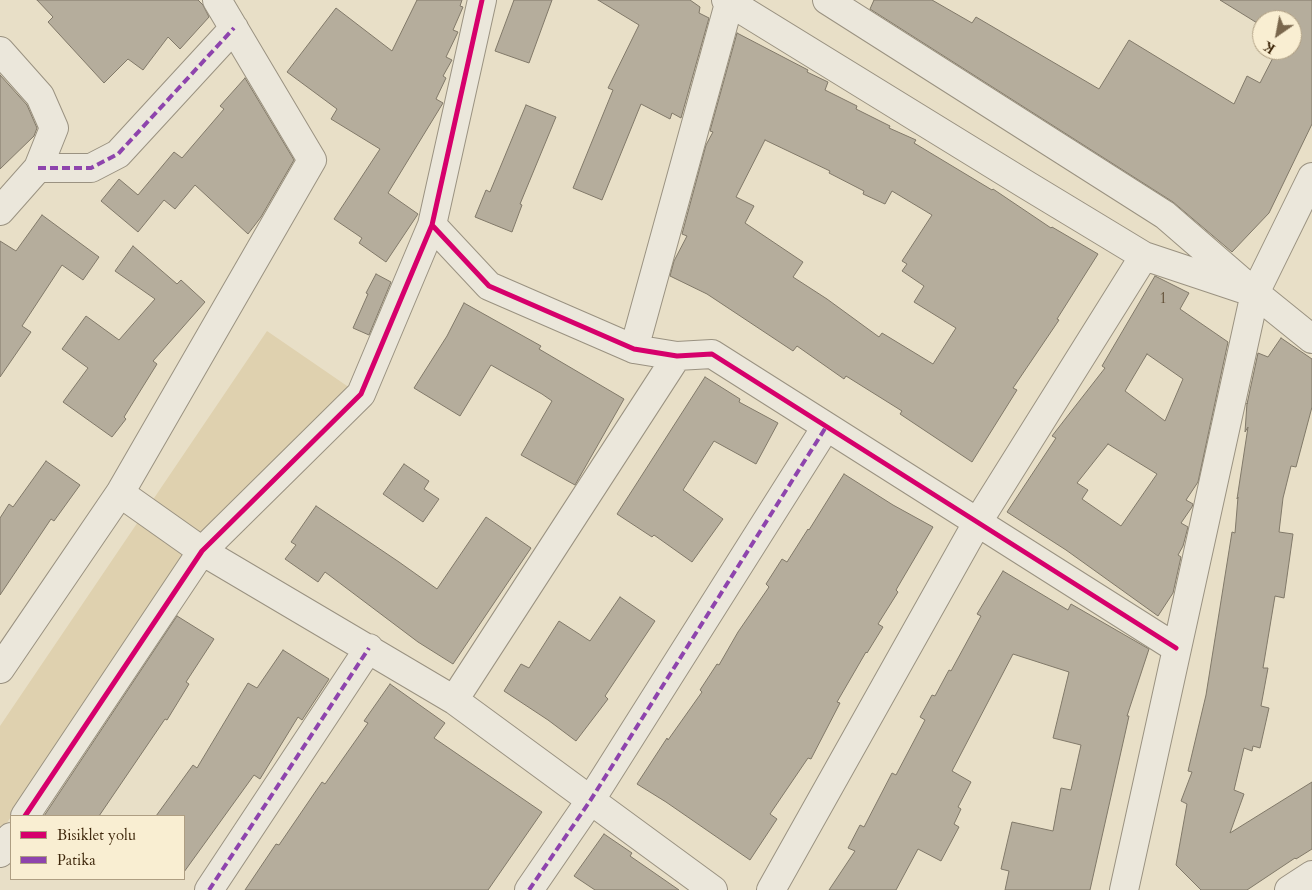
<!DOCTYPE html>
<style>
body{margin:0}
#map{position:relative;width:1312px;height:890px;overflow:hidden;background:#e8dfc7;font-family:Cardo,serif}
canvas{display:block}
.legend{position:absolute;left:10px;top:815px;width:175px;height:65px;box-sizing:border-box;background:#f9eed2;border:1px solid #ae9e82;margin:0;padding:6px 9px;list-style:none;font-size:15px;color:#3e270b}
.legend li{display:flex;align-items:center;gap:10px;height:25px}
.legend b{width:25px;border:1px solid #ae9e82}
.north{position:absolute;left:1252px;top:10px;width:50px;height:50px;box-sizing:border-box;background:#f9eed2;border:1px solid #ae9e82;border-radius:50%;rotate:213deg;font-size:14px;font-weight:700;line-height:20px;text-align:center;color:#3e270b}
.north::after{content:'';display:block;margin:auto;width:18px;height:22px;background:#7a674d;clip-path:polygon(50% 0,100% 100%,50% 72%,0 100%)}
</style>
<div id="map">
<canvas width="1312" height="890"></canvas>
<ul class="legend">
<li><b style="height:6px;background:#d6006c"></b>Bisiklet yolu</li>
<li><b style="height:6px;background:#8e44ad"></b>Patika</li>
</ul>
<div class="north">K</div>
</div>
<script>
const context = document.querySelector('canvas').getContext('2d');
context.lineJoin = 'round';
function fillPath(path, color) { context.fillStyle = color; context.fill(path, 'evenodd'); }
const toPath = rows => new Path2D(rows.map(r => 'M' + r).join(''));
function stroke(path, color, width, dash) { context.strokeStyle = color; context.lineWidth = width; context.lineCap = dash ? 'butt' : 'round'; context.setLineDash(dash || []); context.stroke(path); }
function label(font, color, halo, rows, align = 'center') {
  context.font = font + ' Cardo,serif'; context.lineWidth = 4.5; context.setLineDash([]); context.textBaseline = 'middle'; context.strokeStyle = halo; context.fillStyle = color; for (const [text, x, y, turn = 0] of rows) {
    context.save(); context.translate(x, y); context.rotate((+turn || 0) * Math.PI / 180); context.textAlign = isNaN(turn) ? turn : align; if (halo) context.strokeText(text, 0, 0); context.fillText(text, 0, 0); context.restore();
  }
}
fillPath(toPath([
 [267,331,350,388,202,535,0,833,0,726]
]), '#dfd1af');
const building = toPath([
 [37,0,198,0,203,5,209,17,180,49,168,37,143,70,128,59,104,83,48,22,53,17,37,0],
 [417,0,462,0,460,6,463,7,453,30,458,32,446,57,452,60,443,76,446,78,436,99,443,103,388,193,418,214,386,262,359,243,362,238,334,219,380,149,331,119,337,109,287,72,336,8,392,51,417,0],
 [514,0,552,0,529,63,495,51,514,0],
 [598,0,690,0,700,7,699,13,709,18,681,118,672,113,670,119,641,104,602,200,573,188,613,90,608,88,639,25,598,0],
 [874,0,932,0,972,23,976,17,1099,89,1129,40,1234,104,1247,76,1260,83,1277,50,1292,50,1292,20,1262,20,1262,26,1220,0,1312,0,1312,124,1269,213,1232,252,1173,202,870,9,874,0],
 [737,33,808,70,807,72,828,82,825,90,857,106,856,109,890,126,889,128,916,140,914,143,992,190,993,189,1051,228,1052,227,1098,254,1057,319,1059,320,1013,388,1017,390,972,462,900,414,902,411,846,376,844,379,797,346,793,351,707,294,670,276,674,261,687,236,682,234,706,145,713,132,710,131,737,33],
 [765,140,830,171,829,173,864,191,863,194,885,204,892,191,932,215,902,261,907,264,902,271,924,286,914,302,956,328,933,364,882,333,879,337,827,299,793,277,803,262,745,223,754,206,736,197,765,140],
 [0,75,27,105,37,128,34,136,0,169,0,75],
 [245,78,294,160,261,217,248,234,195,185,175,209,164,200,138,232,101,201,119,179,138,195,174,152,182,158,224,109,220,106,245,78],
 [526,105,556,117,520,204,522,205,512,232,475,217,486,190,490,192,526,105],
 [42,215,99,257,83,280,62,265,22,326,31,332,0,377,0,241,16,251,42,215],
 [133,246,177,284,181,280,205,302,153,361,157,364,124,417,126,419,112,437,63,402,88,368,62,349,86,316,119,340,155,299,115,271,133,246],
 [376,274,391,282,369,335,353,328,368,294,366,293,376,274],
 [1155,276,1189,293,1180,309,1228,342,1198,482,1186,500,1193,504,1192,507,1181,523,1188,527,1183,546,1178,555,1181,557,1173,593,1158,616,1066,550,1007,512,1056,438,1052,436,1105,368,1102,366,1155,276],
 [1147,354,1183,379,1165,421,1125,391,1147,354],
 [1108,444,1157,474,1121,526,1082,499,1088,490,1077,483,1108,444],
 [464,303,541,346,539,349,624,399,575,485,521,455,552,401,542,394,491,365,460,416,414,388,447,336,464,303],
 [1281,338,1312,359,1312,407,1296,467,1291,466,1283,498,1279,532,1293,534,1284,598,1275,596,1263,668,1268,668,1261,706,1269,708,1260,748,1253,746,1252,751,1244,748,1234,790,1244,794,1230,833,1312,782,1312,849,1296,859,1295,858,1247,890,1201,890,1176,865,1187,804,1181,801,1192,772,1188,771,1206,695,1232,532,1235,533,1238,497,1237,499,1248,427,1245,432,1247,403,1247,404,1258,353,1268,357,1281,338],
 [705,377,740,399,739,402,778,423,756,464,714,441,683,490,723,519,692,562,654,535,652,537,617,514,705,377],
 [46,461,80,485,54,521,51,519,0,595,0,518,9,504,13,507,46,461],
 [404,464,429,481,424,489,439,499,423,522,383,494,404,464],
 [844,474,893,505,933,527,896,590,898,592,878,624,883,627,867,653,866,652,837,702,840,703,811,759,808,758,770,814,777,819,750,860,666,802,637,784,667,738,668,740,702,692,700,690,717,664,719,665,738,632,769,587,766,584,782,559,787,562,808,529,809,530,844,474],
 [316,506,399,562,437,589,486,517,531,548,453,664,418,642,325,572,318,582,285,559,296,545,291,542,316,506],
 [1003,571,1068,610,1071,604,1149,649,1127,716,1129,716,1090,890,1005,890,1009,871,1001,869,1012,822,1053,831,1061,788,1071,790,1081,745,1053,738,1069,672,1013,654,952,771,971,782,958,807,961,809,954,824,959,827,941,861,918,849,896,890,829,890,855,851,848,848,860,825,864,827,892,773,896,775,925,720,920,717,932,695,935,696,949,670,951,671,981,616,977,614,1003,571],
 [620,597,655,621,605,696,608,699,576,741,548,720,504,691,521,664,529,668,559,621,590,641,620,597],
 [177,616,214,639,186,682,189,684,167,720,165,719,99,816,44,816,177,616],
 [283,650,329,679,302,720,298,717,260,779,254,775,184,872,184,816,156,816,193,765,197,768,248,683,257,688,283,650],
 [390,684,445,723,434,738,542,812,488,890,245,890,276,844,279,845,322,782,325,784,368,723,364,721,390,684],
 [604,834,632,853,630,856,679,890,595,890,574,876,604,834]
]);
fillPath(building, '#b5ad9c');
stroke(building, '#817969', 1);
const minor = toPath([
 [726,0,1025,184,1144,256,1255,293],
 [827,0,1165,215,1255,293,1312,339],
 [0,51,40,96,54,128,38,168,0,211],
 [38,168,91,168,118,154,234,28],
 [432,225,489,286,634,349,677,356,712,354,1176,648],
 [634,349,730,0],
 [120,493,202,551,454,700,713,890],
 [0,669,120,493,312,160,217,0],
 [454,700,677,356],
 [25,816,202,551,361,394,432,225,482,0],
 [0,853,11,837],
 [209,890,369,648],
 [529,890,590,801,826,427],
 [771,890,977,523,1144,256],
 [1124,890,1255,293,1312,177],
 [1289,890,1312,875]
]);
stroke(minor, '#9a9281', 30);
stroke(minor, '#ebe7db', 28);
stroke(toPath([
 [38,168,91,168,118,154,234,28],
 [209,890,369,648],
 [529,890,590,801,826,427]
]), '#8e44ad', 4, [8, 4]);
stroke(toPath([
 [432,225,489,286,634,349,677,356,712,354,1176,648],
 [25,816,202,551,361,394,432,225,482,0]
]), '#d6006c', 5);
label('15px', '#5c482f', null, [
 ["1",1163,300]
]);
</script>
